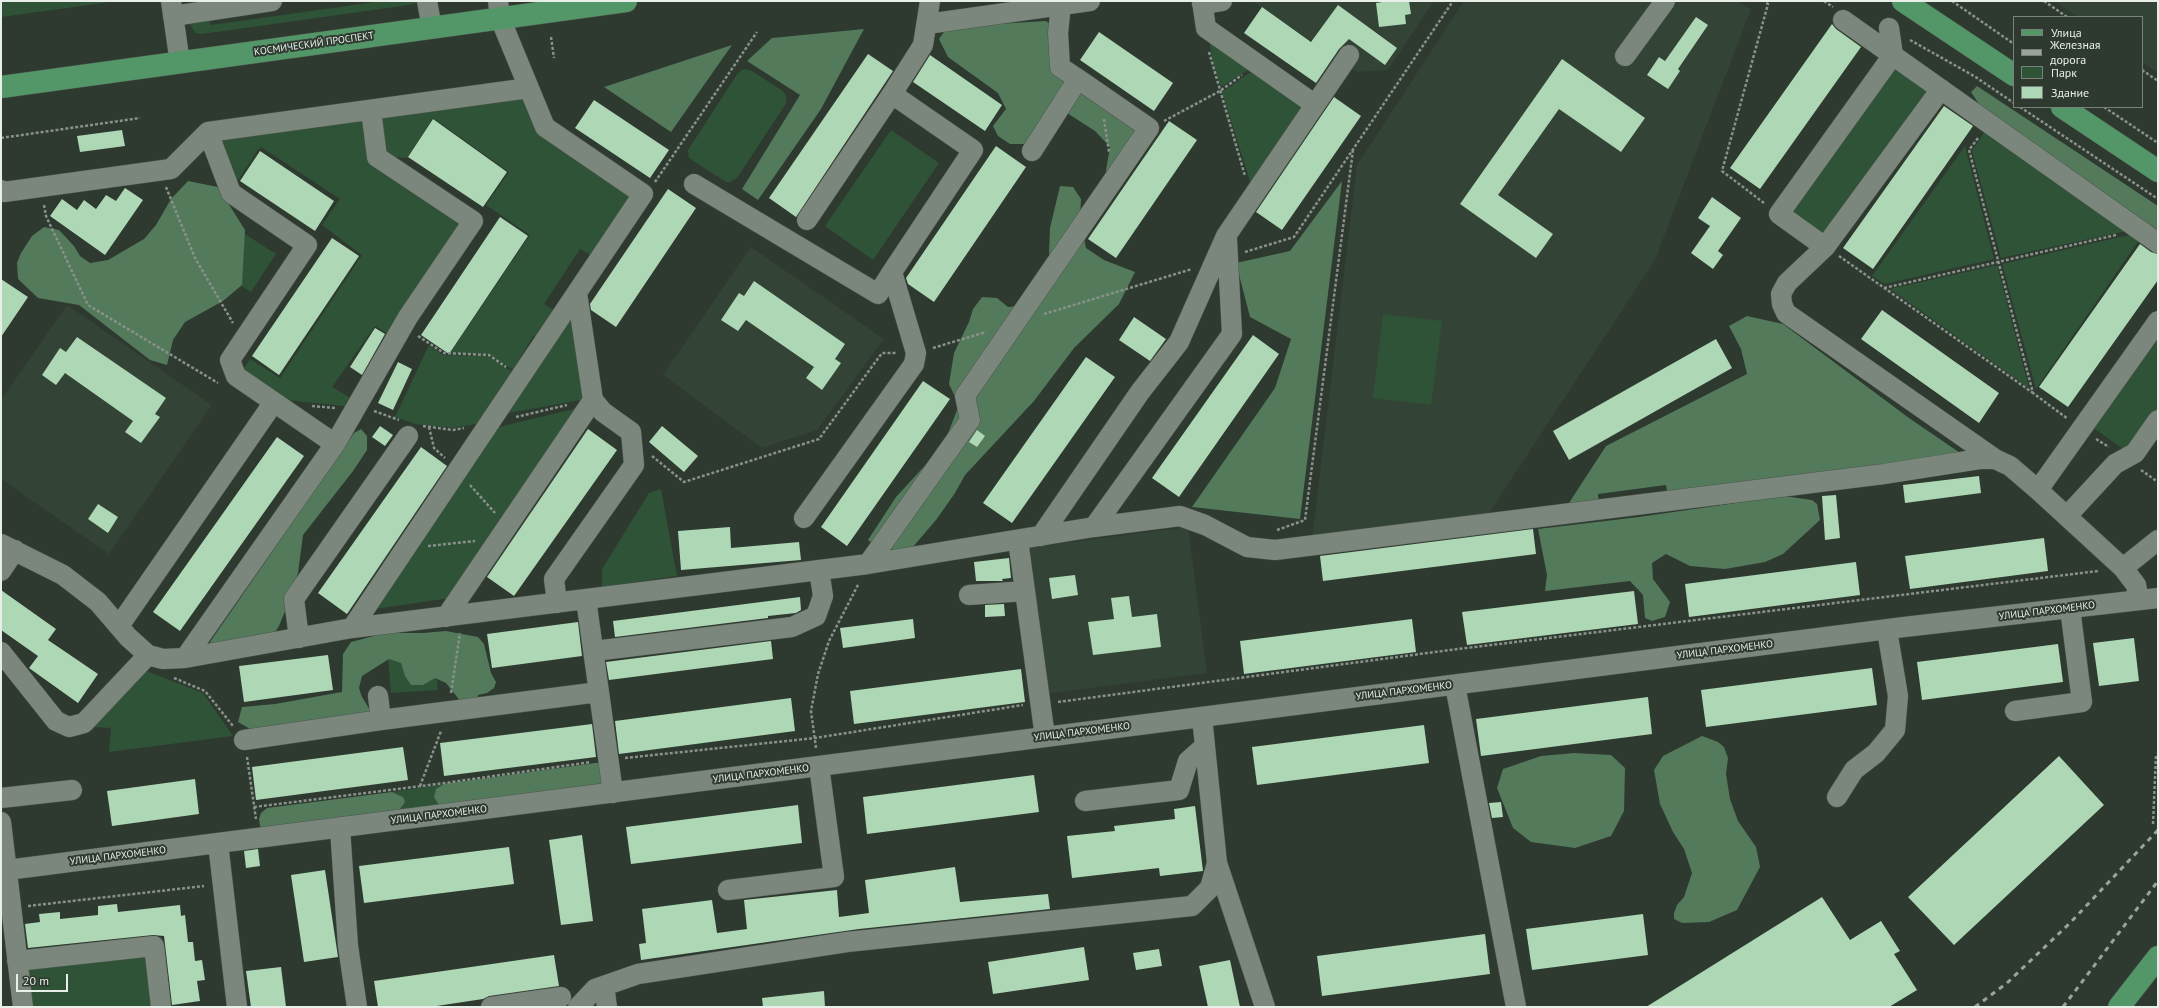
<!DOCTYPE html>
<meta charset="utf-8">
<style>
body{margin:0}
#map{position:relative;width:2159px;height:1008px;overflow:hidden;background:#2e3930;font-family:"PT Sans",sans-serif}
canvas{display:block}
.frame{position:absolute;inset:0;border:2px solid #e8efe9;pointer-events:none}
.legend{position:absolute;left:2013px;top:16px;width:130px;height:92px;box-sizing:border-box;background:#2e3930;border:1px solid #78827a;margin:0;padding:5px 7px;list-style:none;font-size:12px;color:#e8efe9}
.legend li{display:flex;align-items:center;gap:8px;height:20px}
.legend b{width:20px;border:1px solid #78827a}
.scale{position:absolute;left:16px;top:974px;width:52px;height:18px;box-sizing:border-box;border:2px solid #e8efe9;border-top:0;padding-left:5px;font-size:12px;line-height:14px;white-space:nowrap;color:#e8efe9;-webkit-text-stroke:3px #2e3930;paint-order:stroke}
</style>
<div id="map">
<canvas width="2159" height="1008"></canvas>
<div class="frame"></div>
<ul class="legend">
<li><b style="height:5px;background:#539667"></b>Улица</li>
<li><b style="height:5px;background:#9ba49c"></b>Железная дорога</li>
<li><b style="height:11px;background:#2f5337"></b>Парк</li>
<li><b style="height:11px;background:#add7b5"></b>Здание</li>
</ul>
<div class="scale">20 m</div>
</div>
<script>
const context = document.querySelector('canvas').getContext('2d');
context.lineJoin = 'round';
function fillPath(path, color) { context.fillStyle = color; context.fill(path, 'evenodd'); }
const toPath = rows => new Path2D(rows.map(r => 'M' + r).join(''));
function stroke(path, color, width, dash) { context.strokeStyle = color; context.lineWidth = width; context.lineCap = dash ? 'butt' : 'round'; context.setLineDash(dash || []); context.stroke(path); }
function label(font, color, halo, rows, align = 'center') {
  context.font = font + ' "PT Sans",sans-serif'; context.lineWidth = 4; context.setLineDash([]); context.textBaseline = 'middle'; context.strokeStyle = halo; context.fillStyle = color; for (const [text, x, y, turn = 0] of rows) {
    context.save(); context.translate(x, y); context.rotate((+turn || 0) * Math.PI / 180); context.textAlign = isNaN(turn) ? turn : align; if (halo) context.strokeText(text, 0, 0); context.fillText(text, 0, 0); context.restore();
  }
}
fillPath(toPath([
 [1252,1,1434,1,1388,70,1357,72],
 [1464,1,1737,1,1751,9,1655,260,1489,513,1312,539,1357,165],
 [2059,1,2158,1,2158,73,2142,62,2142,17,2077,17,2057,3],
 [751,247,884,339,817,430,762,448,663,375],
 [67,305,212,405,109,554,1,479,1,400],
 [1188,527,1207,673,1044,694,1025,548]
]), '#334335');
fillPath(toPath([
 [1,1,117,1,1,17],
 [382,1,419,1,413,4,395,7,202,34,195,33,190,24,190,21,209,18,211,25],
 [1207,29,1256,65,1221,87,1213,63],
 [1892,65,1930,93,1823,241,1785,214],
 [1258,67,1309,105,1253,191,1222,92],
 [744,69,752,71,783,91,785,94,787,102,737,178,730,182,726,182,692,160,689,158,688,150,738,73],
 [527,91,543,127,641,195,598,259,580,249,544,304,560,314,543,341,534,335,520,358,527,364,520,374,489,355,450,353,530,235,486,205,509,172,433,118,407,158,379,156,372,111],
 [369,112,375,159,471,221,394,338,375,326,332,387,356,401,353,407,276,399,240,374,250,359,280,378,362,255,322,225,340,199,261,147,258,150,233,188,211,134],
 [1989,125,2136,229,2001,258,1972,151],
 [891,130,939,163,873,260,825,226],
 [1965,146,1994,259,1885,284,1872,276],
 [234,227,276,254,251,292,209,265],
 [2138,233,2142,236,2036,389,2002,264],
 [1997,265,2029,388,1890,289],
 [575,306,592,398,498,415],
 [1383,314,1442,321,1431,405,1373,398],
 [2158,333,2158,411,2129,453,2092,427],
 [429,345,443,355,488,356,519,376,487,422,453,428,415,424,395,417],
 [586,406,450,598,375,609,495,428],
 [661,489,677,576,602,587,602,569,649,493],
 [434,643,438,690,391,693,387,646],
 [144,670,203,693,233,736,109,752,111,728,94,727],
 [444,784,436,789,439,805,397,813,403,797,392,792],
 [146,955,152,1007,28,1007,24,969]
]), '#2f5337');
fillPath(toPath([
 [1046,21,1052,26,1066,60,1091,76,1147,141,1111,188,1106,170,1110,147,1095,131,1064,111,1027,144,1010,144,998,136,993,126,1006,109,998,93,948,57,939,39,946,29,963,26],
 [864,29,821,109,758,200,742,189,800,95,747,61,772,38],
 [732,45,671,132,604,87],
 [1977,86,2158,206,2158,238,1981,107,1971,92],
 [188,181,218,187,245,230,242,285,223,301,185,322,173,340,167,365,150,360,79,305,38,298,18,279,17,263,21,253,32,236,44,227,59,230,74,246,80,256,90,263,108,260,144,239,156,225,171,199],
 [1342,181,1300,519,1192,507,1275,388,1291,339,1250,317,1236,263,1290,251],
 [1060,186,1073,187,1081,199,1080,219,1086,248,1104,260,1135,272,1119,304,1074,348,1034,401,965,475,955,493,936,520,912,548,888,555,868,540,896,497,943,446,959,405,949,384,954,353,969,322,973,309,982,297,997,298,1008,307,1041,304,1048,282,1050,228],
 [1747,316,1783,324,1909,418,1966,457,1668,498,1666,485,1598,494,1599,507,1567,506,1606,446,1747,374,1741,349,1729,326],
 [361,429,367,436,367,450,353,471,303,535,298,573,292,594,279,626,270,640,211,647,210,642,354,433],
 [1784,496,1812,500,1817,504,1820,520,1783,554,1765,562,1725,569,1690,566,1666,554,1652,563,1653,579,1670,602,1665,617,1652,621,1645,618,1643,595,1630,581,1545,591,1547,575,1538,529,1639,517],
 [446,631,478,637,484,644,491,673,496,682,494,688,487,693,478,695,478,701,461,702,446,683,435,678,423,685,411,685,405,676,401,663,389,659,362,676,359,688,362,697,370,710,370,715,277,728,250,729,238,722,242,707,275,704,342,692,343,654,351,642,385,633,423,633],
 [1702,736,1718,742,1724,747,1728,758,1726,774,1730,799,1738,821,1756,847,1760,867,1737,910,1709,922,1682,923,1674,919,1674,913,1677,905,1684,897,1692,873,1684,849,1673,832,1660,804,1654,770,1663,756],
 [1574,753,1611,755,1625,768,1624,811,1611,836,1575,848,1531,842,1513,828,1497,788,1503,769,1541,756],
 [595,763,603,763,607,785,439,805,434,797,436,789,444,784],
 [392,792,403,797,405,802,397,813,263,830,260,826,259,819,261,813,267,808]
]), '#537a5b');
fillPath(toPath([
 [1389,1,1409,1,1411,14,1405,15,1406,24,1379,27,1376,3],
 [1338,5,1397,48,1385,65,1349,39,1339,49,1316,83,1244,33,1262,7,1311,42],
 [1696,17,1708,25,1678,69,1680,71,1668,89,1647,75,1659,57,1665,61],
 [1832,24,1836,29,1861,47,1760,189,1730,168],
 [1099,32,1173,83,1154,111,1080,60],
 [868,54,893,71,796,217,769,198],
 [930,55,1002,105,985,131,913,82],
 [1562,59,1645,118,1621,152,1559,109,1498,195,1553,234,1536,258,1460,204],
 [1334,97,1361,116,1282,230,1256,212],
 [594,100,669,150,650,178,575,128],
 [1944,106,1973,126,1873,269,1843,248],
 [433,119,507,172,483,207,408,157],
 [1169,121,1197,140,1116,258,1088,239],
 [122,130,125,146,80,152,77,136],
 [996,146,1026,167,934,302,908,284,906,278],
 [260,151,334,201,315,231,240,181],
 [125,188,143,200,105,255,50,216,62,199,77,210,84,200,96,209,106,195,116,201],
 [668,189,696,208,616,327,591,310,590,304],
 [1712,197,1741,218,1718,251,1723,255,1713,269,1691,253,1710,226,1698,218],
 [500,217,528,236,449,354,421,335],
 [332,238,359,256,279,375,252,356],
 [2140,244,2151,252,2158,254,2158,280,2068,407,2039,387],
 [1,279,28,297,1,337],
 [754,281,845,344,835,359,841,363,822,390,806,378,814,367,746,320,738,331,721,320,739,293,744,296],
 [1882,310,1999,393,1979,423,1861,339],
 [1134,317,1166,339,1150,361,1119,340],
 [375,328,385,334,362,375,350,367],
 [1253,335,1279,354,1179,497,1152,478],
 [77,337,166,398,155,414,160,417,141,443,125,432,133,421,65,373,56,385,42,375,60,348,66,352],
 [1716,339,1732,368,1569,460,1553,431],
 [1086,357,1115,377,1012,523,983,503],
 [398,362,412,369,393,410,378,403],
 [923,381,950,399,847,546,821,527],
 [380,426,393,435,385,446,372,437],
 [662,426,698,456,684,472,649,442],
 [588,429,617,450,514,596,487,577],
 [977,430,985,436,977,447,969,442],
 [277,437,304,456,180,631,153,612],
 [421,447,447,466,347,614,318,593],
 [1979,476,1981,493,1905,503,1903,485],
 [1836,495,1840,538,1825,540,1822,496],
 [98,504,118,517,108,533,88,519],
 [730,527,731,548,799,542,801,560,681,570,678,531],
 [1533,529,1536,554,1323,581,1320,556],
 [2044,538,2048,571,1910,589,1905,556],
 [1009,558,1011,578,1002,579,1003,581,976,581,974,562],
 [1856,562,1860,595,1689,617,1685,584],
 [1075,575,1078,595,1052,599,1049,578],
 [1,590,56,629,48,640,98,674,78,703,29,668,38,656,1,630],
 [1634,591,1638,624,1467,645,1462,612],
 [1129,596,1132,617,1157,614,1161,647,1093,655,1088,622,1114,619,1111,598],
 [800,597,801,610,796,613,768,616,768,618,615,637,613,621],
 [1004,604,1005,616,985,617,985,605],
 [913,619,915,638,843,648,840,628],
 [1412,619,1416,652,1244,674,1240,641],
 [578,622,582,656,492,668,487,634],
 [2134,638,2139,681,2099,686,2093,643],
 [771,641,773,659,609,680,606,662],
 [2058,644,2063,682,1922,700,1917,662],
 [328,655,333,690,244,702,239,666],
 [1872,668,1877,705,1706,727,1701,690],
 [1021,669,1025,702,854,724,850,691],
 [1648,697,1652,734,1481,756,1476,719],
 [791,698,795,731,619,754,615,721],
 [592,724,596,757,444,776,440,743],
 [1424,725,1429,763,1257,785,1252,747],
 [403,747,408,780,256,800,252,767],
 [2059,756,2104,805,1954,945,1908,897],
 [1034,775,1039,812,867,834,863,797],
 [195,779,199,814,112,826,107,791],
 [1501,802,1503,817,1492,818,1489,803],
 [798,805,802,843,631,864,626,827],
 [1195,806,1203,871,1160,876,1159,868,1072,878,1067,836,1115,831,1114,826,1175,819,1174,809],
 [582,835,593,921,561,925,549,840],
 [509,847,514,884,364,903,359,866],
 [258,849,260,866,246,868,244,851],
 [955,867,960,902,1048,894,1050,909,859,929,641,960,639,944,646,943,642,909,712,900,717,933,747,929,744,900,837,890,839,917,869,913,865,880],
 [325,870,338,957,304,962,291,875],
 [1822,897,1850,940,1881,921,1900,951,1894,954,1917,990,1889,1007,1646,1007],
 [117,904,118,912,180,905,181,916,185,915,188,942,193,942,195,961,202,960,205,980,197,981,200,1001,172,1005,164,936,153,935,28,948,25,924,40,922,39,914,60,912,60,919,98,915,98,906],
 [1643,914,1648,955,1532,970,1526,929],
 [1485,934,1490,974,1322,996,1317,956],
 [1084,947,1089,980,993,994,988,962],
 [1159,949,1162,966,1136,970,1133,953],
 [554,955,559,986,489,996,483,999,430,1007,378,1007,374,981],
 [1230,960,1240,1007,1208,1007,1199,966],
 [281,967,286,1007,251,1007,246,971],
 [824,991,825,1007,763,1007,762,998]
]), '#add7b5');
const minor = toPath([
 [171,1,180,63],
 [427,1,432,28],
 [1202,1,1206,28,1314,104],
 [1202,4,1222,1],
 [173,16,272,1],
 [1843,20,2158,243],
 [927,24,1090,1],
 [1625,56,1665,1],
 [1941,89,1825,247,1787,283,1781,294,1782,304,1786,313,1995,459],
 [1032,151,1078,79,1060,67,1058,33,1061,5],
 [694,184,878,294,892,272],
 [1,190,4,192,171,169,208,132,529,88],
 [807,220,892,94,923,45,930,1],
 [1825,247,1779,214,1893,55,1889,28],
 [335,444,408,317,473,221,377,157,371,110],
 [2038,490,2158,321],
 [2067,516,2115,464,2135,453,2158,420],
 [804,518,914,364,916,353,892,272,973,150,892,94],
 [1094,527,1232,334,1227,240],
 [1041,536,1140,392,1179,342,1226,236,1349,55],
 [1018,540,1045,737],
 [1,544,63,575,98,602,128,637,148,655,163,659,185,658,352,628,586,599,613,793],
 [868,564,970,420,965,396,1149,128,1078,79],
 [2123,568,2158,540],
 [1,571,15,550],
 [969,595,1025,591],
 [586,599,868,564,1094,527,1180,516,1205,525,1247,547,1275,550,1884,474,1980,459,1995,459,2010,466,2038,490,2123,568,2136,585,2139,600],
 [557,603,554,579,634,465,631,432,603,412,593,400,577,293],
 [446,617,593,400],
 [119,626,274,402],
 [352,628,643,194,545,127,500,18,498,1],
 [299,638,294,599,408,436],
 [594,651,792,627,816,616,823,596,819,570],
 [1,652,56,721,69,727,84,723,148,655],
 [185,658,335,444,236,376,230,360,307,245,231,193,208,132],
 [1455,685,1516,1007],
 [378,696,381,720],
 [2015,711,2082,702,2070,608],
 [244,740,381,720,599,692],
 [1837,797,1854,770,1876,753,1895,730,1898,696,1887,630],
 [1,798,72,790],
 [1085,801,1179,790,1188,761,1205,746],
 [1,822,23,1007],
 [340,828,348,946,357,1007],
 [218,843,237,1007],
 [1217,863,1265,1007],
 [7,870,1904,627,2158,598],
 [728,890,834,877,819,766],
 [17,961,154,946,161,1007],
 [604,986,607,1007],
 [491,1007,561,997],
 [578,1007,595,989,638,974,847,942,1192,906,1210,888,1217,863,1202,717]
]);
const major = toPath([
 [1903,1,2014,75],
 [1,87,626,1],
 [2062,107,2158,171],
 [2119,1007,2158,957]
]);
stroke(minor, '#4d564e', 21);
stroke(major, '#4d564e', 23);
stroke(toPath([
 [1824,1,1833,7],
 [1952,1,2014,44],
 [2044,1,2067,17],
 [551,37,554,58],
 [1910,40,1974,76,2014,103],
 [1209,52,1245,176],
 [2142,70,2158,81],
 [2020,107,2158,199],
 [2104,107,2158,143],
 [1104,119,1109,152],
 [1164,121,1220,91,1242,75],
 [1,138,140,118],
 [1978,138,1969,150,2033,393,2068,419],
 [655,182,757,32],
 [166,187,195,258,233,323],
 [1764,203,1722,171,1768,4,1764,1],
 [44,205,46,216,88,305,218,383],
 [1245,252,1294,237,1453,1],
 [1839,256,2033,393],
 [1884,288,2116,235],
 [1044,314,1192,269],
 [418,336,444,353,489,355,506,367],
 [933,348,986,332],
 [312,406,335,408],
 [374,411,399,420],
 [516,417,567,405],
 [423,426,453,430,464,428],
 [429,427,434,448,445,458],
 [2096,439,2109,447],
 [652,456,684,482,819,439,882,353,897,353],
 [2141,470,2158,482],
 [470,485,495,513],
 [1277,530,1305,520,1353,150],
 [428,546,475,541],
 [174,678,205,691,233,726],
 [451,693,460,633],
 [1058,702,1450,650,2098,571],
 [816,748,811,711,818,674,829,641,859,583],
 [247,757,256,819],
 [625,758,815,738,1023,705],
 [420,786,441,731],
 [254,807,445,783,591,762],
 [2153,824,2156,756,2158,754],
 [28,906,204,886]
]), '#88918a', 2.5, [3, 2]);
stroke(minor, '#7b877d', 20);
stroke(major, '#539667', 22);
stroke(toPath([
 [1975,1007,2007,983,2070,923,2158,830],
 [2063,1007,2158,881]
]), '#9ba49c', 3, [5, 5]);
label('10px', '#e8efe9', '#2e3930', [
 ["КОСМИЧЕСКИЙ ПРОСПЕКТ",314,44,-8],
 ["УЛИЦА ПАРХОМЕНКО",2047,611,-7],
 ["УЛИЦА ПАРХОМЕНКО",1725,650,-7],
 ["УЛИЦА ПАРХОМЕНКО",1404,691,-7],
 ["УЛИЦА ПАРХОМЕНКО",1082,732,-7],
 ["УЛИЦА ПАРХОМЕНКО",761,774,-7],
 ["УЛИЦА ПАРХОМЕНКО",439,815,-7],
 ["УЛИЦА ПАРХОМЕНКО",118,856,-7]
]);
</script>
